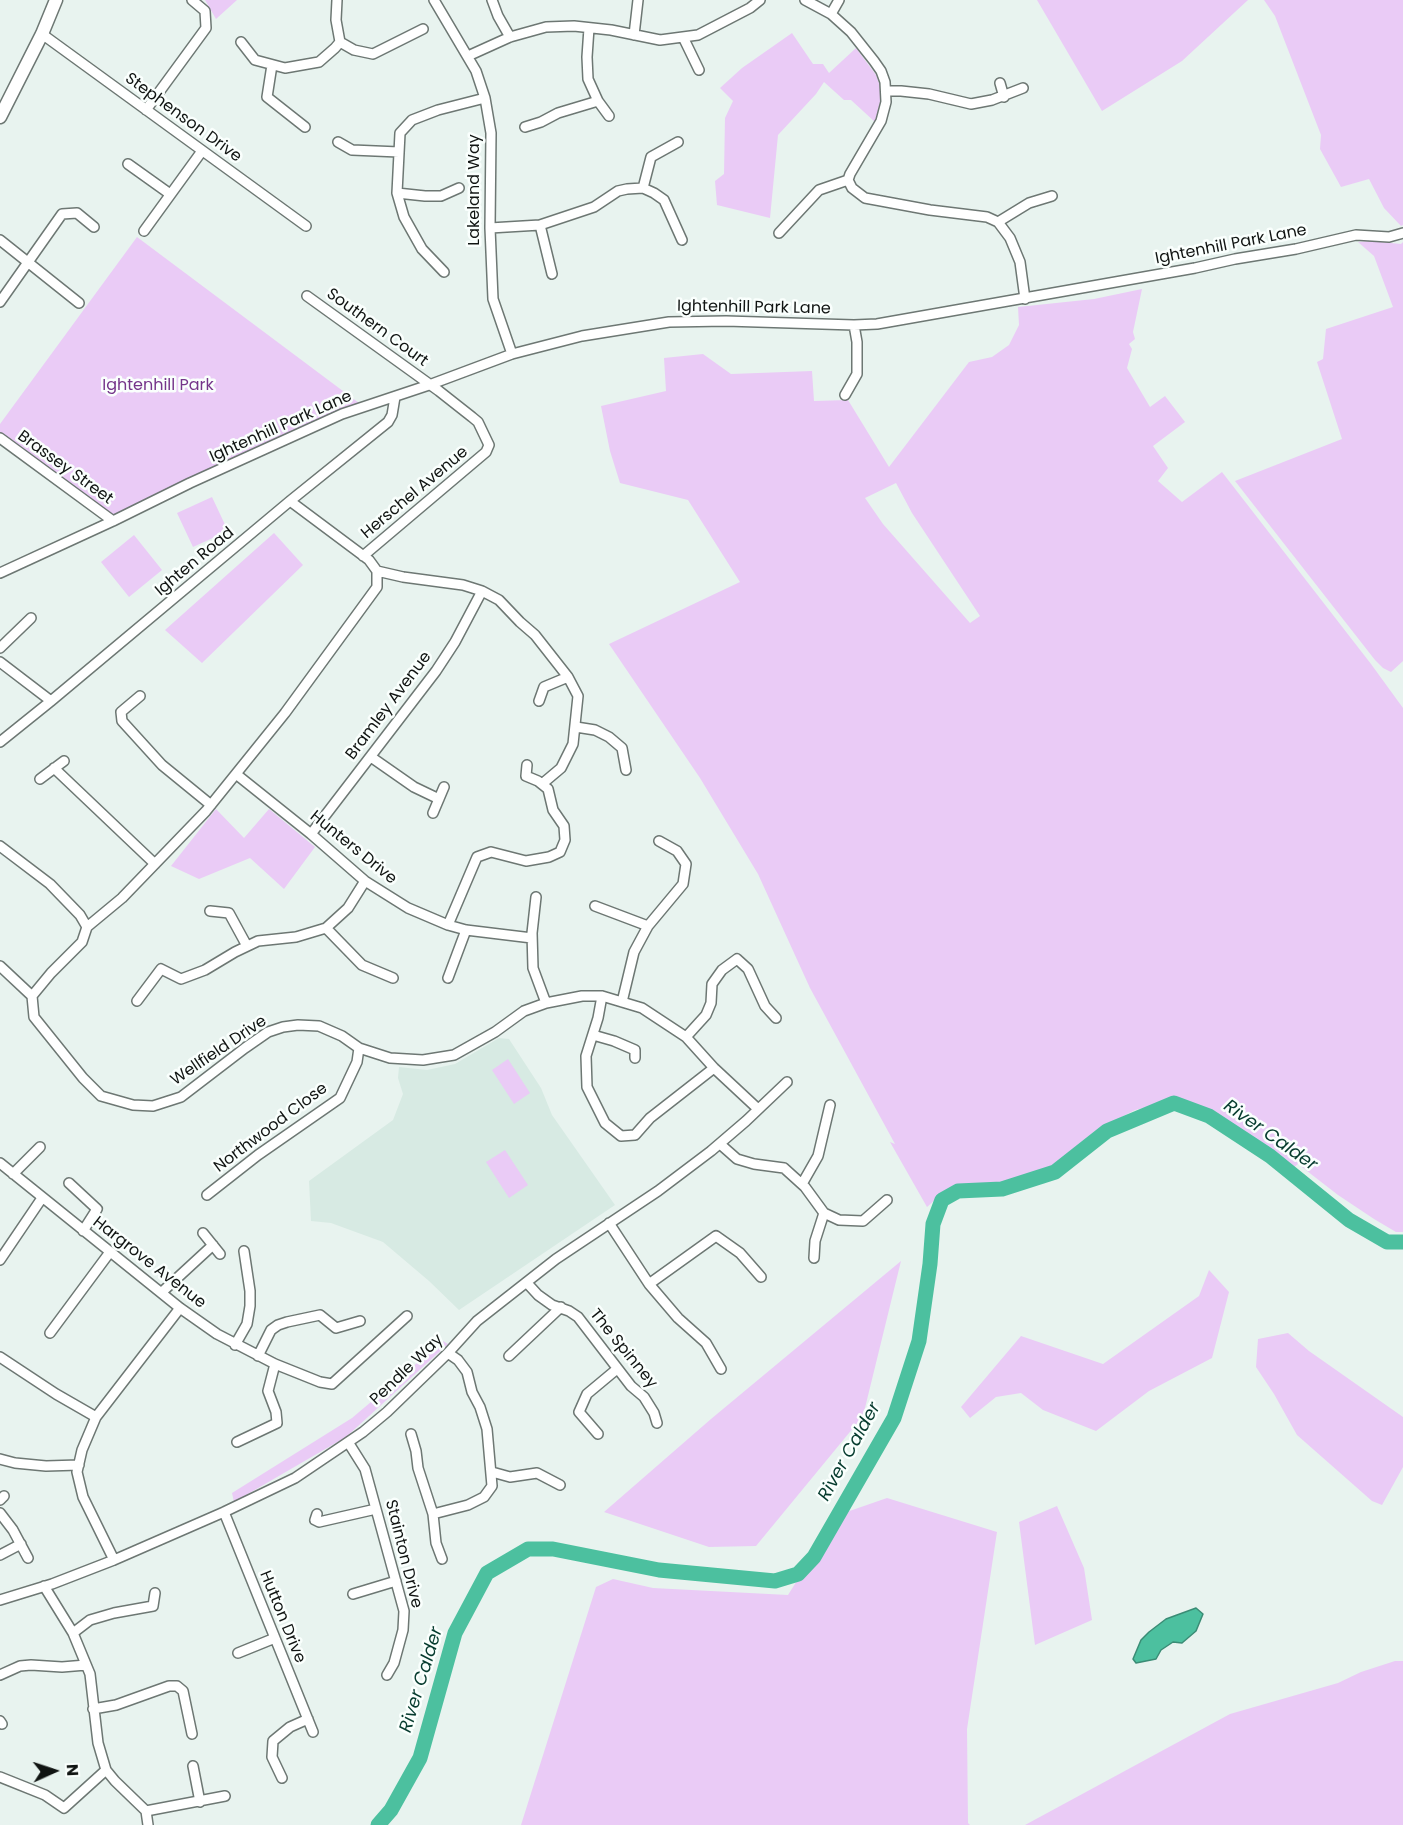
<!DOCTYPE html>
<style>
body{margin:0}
#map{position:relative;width:1403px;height:1825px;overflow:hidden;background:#e8f3ef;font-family:Poppins,sans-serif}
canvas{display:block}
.north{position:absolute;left:24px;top:1741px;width:60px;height:60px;-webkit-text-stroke:4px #fafffd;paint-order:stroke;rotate:87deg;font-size:16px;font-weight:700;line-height:24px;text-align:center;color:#101412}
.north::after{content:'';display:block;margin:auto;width:21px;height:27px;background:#101412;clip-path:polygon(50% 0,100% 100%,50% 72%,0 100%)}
</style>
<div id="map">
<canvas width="1403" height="1825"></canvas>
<div class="north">N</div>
</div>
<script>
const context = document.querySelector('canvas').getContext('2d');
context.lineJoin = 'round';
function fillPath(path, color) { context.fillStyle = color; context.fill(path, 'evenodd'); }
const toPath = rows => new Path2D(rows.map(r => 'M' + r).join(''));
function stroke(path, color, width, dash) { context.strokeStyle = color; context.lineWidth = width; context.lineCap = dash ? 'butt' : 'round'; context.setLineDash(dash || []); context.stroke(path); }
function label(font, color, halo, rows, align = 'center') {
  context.font = font + ' Poppins,sans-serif'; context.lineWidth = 5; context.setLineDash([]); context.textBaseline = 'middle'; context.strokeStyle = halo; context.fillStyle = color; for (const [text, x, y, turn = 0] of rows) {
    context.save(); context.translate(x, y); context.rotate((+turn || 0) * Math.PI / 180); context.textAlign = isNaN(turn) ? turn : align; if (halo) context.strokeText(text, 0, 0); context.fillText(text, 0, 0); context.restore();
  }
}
fillPath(toPath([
 [499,1038,509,1039,541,1088,552,1115,615,1205,459,1310,429,1281,383,1242,331,1223,311,1221,309,1181,393,1120,403,1094,398,1078,399,1067,427,1070,455,1064]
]), '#d7eae3');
fillPath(toPath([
 [205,0,237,0,216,19],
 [1037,0,1248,0,1182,61,1102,111],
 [1264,0,1403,0,1403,225,1401,226,1384,208,1369,179,1341,187,1320,149,1321,135,1275,16],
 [792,33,813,64,823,64,829,73,856,48,876,75,879,83,881,92,880,103,875,122,851,100,844,100,824,82,816,94,778,135,770,218,717,205,715,181,724,174,725,118,733,101,720,88,742,68],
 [137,237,363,406,113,521,0,438,0,424],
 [1370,241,1401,244,1403,242,1403,661,1391,672,1383,668,1375,660,1235,481,1342,439,1317,362,1323,359,1326,329,1393,307,1374,256,1358,242],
 [1142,289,1133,332,1135,339,1129,344,1132,349,1127,368,1150,407,1165,396,1185,422,1153,446,1168,468,1158,481,1182,502,1222,472,1371,664,1403,708,1403,1232,1396,1232,1374,1219,1338,1195,1298,1164,1293,1168,1228,1125,1195,1106,1175,1101,1135,1110,1095,1131,1047,1170,998,1185,954,1187,944,1192,927,1207,890,1142,895,1144,810,988,758,874,700,778,609,644,740,582,688,500,620,483,610,451,601,406,666,391,664,358,703,354,731,374,812,371,814,401,848,400,889,467,969,362,992,357,1009,345,1019,325,1018,307,1094,299],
 [896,483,912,513,980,616,970,623,883,524,865,498],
 [212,497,228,531,193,547,177,513],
 [274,533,303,565,202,663,165,630],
 [134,535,162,570,129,597,101,562],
 [216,809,244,838,269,809,315,847,284,889,250,858,199,879,171,866],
 [508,1059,530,1093,514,1104,492,1070],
 [505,1150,528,1185,509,1198,486,1162],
 [901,1261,863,1416,756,1546,709,1547,604,1512,711,1419],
 [1209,1270,1229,1292,1212,1358,1149,1391,1096,1431,1043,1410,1021,1393,996,1397,970,1418,961,1407,1021,1336,1103,1364,1199,1296],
 [1288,1333,1309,1351,1403,1417,1403,1467,1382,1505,1372,1501,1297,1435,1274,1394,1256,1367,1258,1339],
 [443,1341,448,1344,346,1437,234,1502,232,1493,352,1418],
 [887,1498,997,1532,967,1729,968,1823,970,1825,521,1825,596,1587,613,1579,653,1588,788,1595,838,1515],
 [1057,1506,1084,1568,1092,1620,1035,1645,1019,1522],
 [1395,1661,1403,1661,1403,1825,1025,1825,1230,1714,1338,1683,1361,1672]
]), '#eacbf6');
const water = toPath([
 [1196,1608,1203,1614,1196,1631,1182,1643,1173,1642,1161,1650,1156,1659,1136,1663,1133,1659,1141,1640,1149,1632,1166,1619,1196,1608]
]);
fillPath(water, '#4cc09f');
stroke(water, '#3a8c75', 1.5);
stroke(toPath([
 [378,1825,391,1810,420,1758,455,1633,487,1573,528,1549,553,1549,659,1570,775,1581,798,1574,814,1557,894,1418,919,1341,930,1264,933,1224,942,1200,958,1191,1002,1189,1055,1172,1107,1131,1174,1103,1209,1116,1270,1156,1349,1220,1387,1242,1403,1242]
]), '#4cc09f', 15);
const minor = toPath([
 [434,0,476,71,485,98,491,133,490,228,493,299,512,354],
 [492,0,498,16,510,37],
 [805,0,831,14,851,32,874,61,881,71,885,82,886,102,881,121,850,174,848,180,852,188,865,198,930,210,987,217,998,222,1010,238,1020,262,1025,299],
 [831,14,839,0],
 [589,28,587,57,588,79,598,101,609,116],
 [42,34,306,226],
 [634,35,638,0],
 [683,37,699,70],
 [241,42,255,60,285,68,319,62,335,48,340,42,336,20,337,0],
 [340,42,354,50,373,54,423,29],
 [468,56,510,37,546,27,574,26,611,30,660,40,698,35,750,8,760,0],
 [272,65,267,97,305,127],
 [1000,83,1004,97],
 [887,91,901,91,929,94,971,104,992,100,1023,88],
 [146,110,206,28,205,11,192,0],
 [525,127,541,122,558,113,598,101],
 [338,142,352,150,399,152],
 [128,164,170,194],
 [643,188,651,157,678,142],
 [397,193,425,196,441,196,459,188],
 [998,222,1029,203,1052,196],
 [540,225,552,274],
 [490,228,540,225,594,207,618,191,627,189,643,188,654,193,664,200,682,240],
 [144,231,202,151],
 [779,233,819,190,848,180],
 [0,240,79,303],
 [444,272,422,249,404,217,397,193,400,133,412,120,438,110,485,98],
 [307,296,439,391,472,417,478,422,489,445,486,452,363,556],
 [0,302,62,214,77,213,94,227],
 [845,395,857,374,857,342,854,325],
 [0,438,113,521],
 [290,501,369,560,377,571,377,587,285,713,206,811,122,898,87,927,82,942,51,973,32,996,34,1017,83,1078,101,1096,133,1105,153,1106,181,1097,245,1048,268,1032,283,1027,298,1025,319,1026,342,1036,359,1048,390,1058,423,1060,454,1055,495,1032,524,1011,546,1003,582,996,602,996,642,1008,686,1037,714,1068,758,1109],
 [377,571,403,577,463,585,482,591,499,600,520,622,535,635,568,677,578,696,573,744,561,768,542,784],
 [0,573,113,521,190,483,342,414,429,385,512,354,582,336,669,322,726,321,854,325,877,324,1195,268,1235,259,1296,249,1356,235,1389,237,1403,233],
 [0,648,31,618],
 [0,662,51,701],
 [140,696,121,712,122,721,162,765,211,805],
 [539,701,544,687,568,677],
 [576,727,595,730,609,737,622,748,626,770],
 [0,742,51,701,290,501,388,422,392,415,395,397],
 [371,757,414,787,439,799],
 [54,768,155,864],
 [236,774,311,834,365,881,408,908,448,925,466,930,532,938],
 [40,779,64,761],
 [433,813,444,787],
 [311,834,436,671,455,642,482,591],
 [0,846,50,884,80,915,87,927],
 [536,897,532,933,533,968,546,1003],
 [595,906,648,926],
 [210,911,229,913,247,946],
 [448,925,477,857,491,852,526,861,549,857,560,852,565,840,564,826,553,810,548,789,538,781,526,776,527,765],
 [326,928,362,965,393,978],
 [0,966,32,996],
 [448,978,466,930],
 [602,996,598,1018,586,1056,587,1087,605,1123,621,1136,635,1135,650,1118,714,1068],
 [137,1001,161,969,181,979,205,970,235,952,258,941,296,937,326,928,348,908,365,881],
 [622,1002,634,952,648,926,683,884,686,864,677,851,659,841],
 [593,1035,614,1041,635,1050,635,1058],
 [686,1037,706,1015,711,1003,712,984,722,970,737,959,748,969,765,1006,776,1018],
 [720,1144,737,1159,754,1164,784,1168,805,1187,824,1213,839,1220,863,1221,887,1200],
 [0,1163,180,1308,217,1334,275,1364,320,1382,332,1384,407,1316],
 [13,1174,40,1147],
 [69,1183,97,1209,83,1231],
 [802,1184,818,1156,830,1105],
 [207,1195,258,1155,340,1098,357,1062,359,1048],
 [609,1223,649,1284,678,1318,706,1343,721,1369],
 [203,1233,220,1254],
 [814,1258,815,1241,824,1213],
 [0,1260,42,1198],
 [527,1283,538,1295,552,1305,569,1311,578,1317,631,1386,644,1397,654,1413,657,1423],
 [649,1284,716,1236,740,1253,761,1277],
 [162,1292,213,1245],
 [50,1333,110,1252],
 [235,1345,247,1324,250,1306,250,1291,244,1251],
 [258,1356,271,1330,278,1325,287,1322,320,1315,336,1328,360,1321],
 [509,1356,561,1307],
 [0,1357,56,1394,96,1417],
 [411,1434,416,1451,418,1468,433,1514,436,1543,442,1559],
 [598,1434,579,1412,587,1394,617,1369],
 [237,1442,277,1423,276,1412,268,1391,275,1364],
 [348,1442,365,1469,404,1611,403,1630,394,1663,387,1675],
 [0,1459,15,1463,46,1466,79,1465],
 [492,1472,510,1477,537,1473,560,1485],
 [0,1500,4,1496],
 [224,1512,313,1732],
 [0,1513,13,1530,28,1558],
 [317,1514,315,1520,319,1522,376,1509],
 [433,1514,468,1505,484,1497,492,1486,487,1429,480,1407,472,1392,467,1372,458,1360,448,1353],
 [0,1555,21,1544],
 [114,1560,83,1497,77,1472,82,1450,96,1417,180,1308],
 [44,1586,73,1633,90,1674,98,1743,106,1770,115,1781,146,1811,148,1825],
 [353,1594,396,1581],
 [0,1600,52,1584,114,1560,224,1512,295,1478,363,1432,387,1412,448,1353,477,1321,556,1259,658,1191,711,1151,746,1121,787,1082],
 [73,1633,90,1620,114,1613,153,1606,155,1593],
 [238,1653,275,1638],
 [0,1675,20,1666,31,1665,62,1667,86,1665],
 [93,1709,116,1705,169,1686,177,1686,183,1691,192,1734],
 [0,1721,2,1724],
 [193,1766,200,1802],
 [0,1777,45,1795,64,1808,106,1770],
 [282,1778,272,1757,273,1741,290,1727,308,1719],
 [146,1811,225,1796]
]);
const major = toPath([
 [0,117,42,34,56,0]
]);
stroke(minor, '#6d7773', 12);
stroke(major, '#6d7773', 15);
stroke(minor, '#fff', 9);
stroke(major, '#fff', 12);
label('16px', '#101412', '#fafffd', [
 ["Stephenson Drive",183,118,36],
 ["Lakeland Way",475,190,-90],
 ["Ightenhill Park Lane",1231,245,-11],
 ["Ightenhill Park Lane",754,308,1],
 ["Southern Court",377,328,36],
 ["Ightenhill Park Lane",281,427,-24],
 ["Brassey Street",65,468,36],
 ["Herschel Avenue",415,493,-40],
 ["Ighten Road",195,562,-40],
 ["Bramley Avenue",389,706,-53],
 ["Hunters Drive",353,848,39],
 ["Wellfield Drive",219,1051,-34],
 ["Northwood Close",271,1128,-37],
 ["Hargrove Avenue",149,1263,38],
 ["The Spinney",623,1349,51],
 ["Pendle Way",407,1370,-44],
 ["Stainton Drive",403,1554,76],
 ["Hutton Drive",282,1617,68]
]);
label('16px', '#75358a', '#fafffd', [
 ["Ightenhill Park",158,386]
]);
label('italic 18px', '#063b2e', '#fafffd', [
 ["River Calder",1270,1136,35],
 ["River Calder",850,1452,-61],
 ["River Calder",422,1680,-73]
]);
</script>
